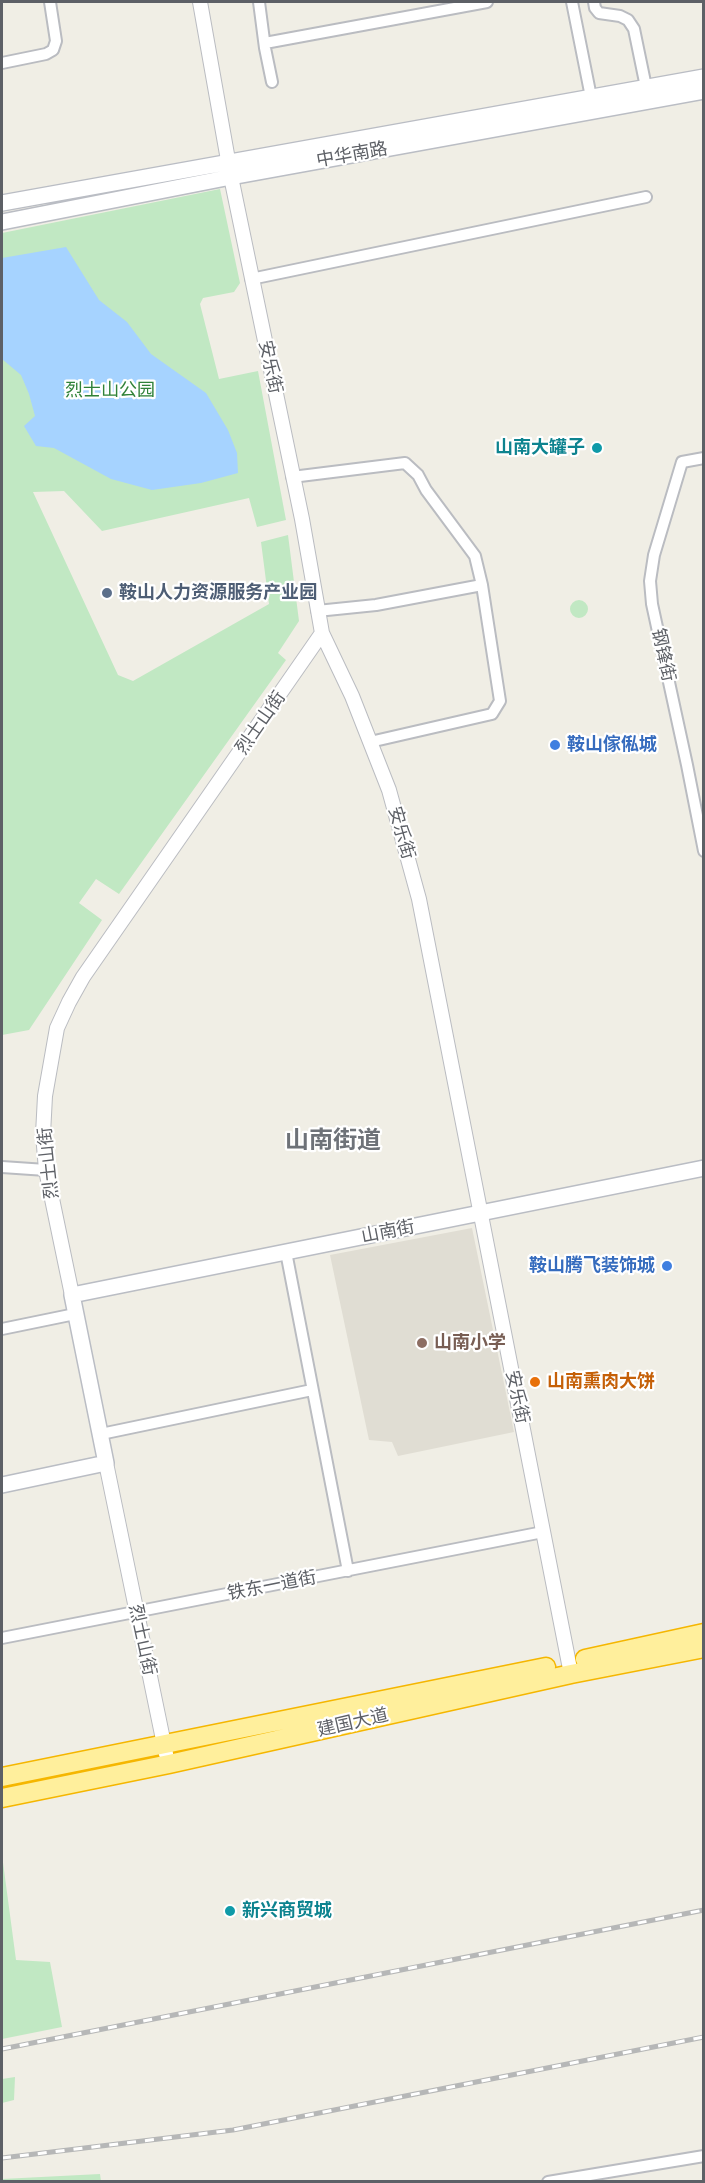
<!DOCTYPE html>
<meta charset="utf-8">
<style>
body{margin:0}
#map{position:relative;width:705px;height:2183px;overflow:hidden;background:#f0eee5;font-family:"Open Sans",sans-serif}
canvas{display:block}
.frame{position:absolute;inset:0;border:3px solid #5d6066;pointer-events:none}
</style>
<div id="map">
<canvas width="705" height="2183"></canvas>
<div class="frame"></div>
</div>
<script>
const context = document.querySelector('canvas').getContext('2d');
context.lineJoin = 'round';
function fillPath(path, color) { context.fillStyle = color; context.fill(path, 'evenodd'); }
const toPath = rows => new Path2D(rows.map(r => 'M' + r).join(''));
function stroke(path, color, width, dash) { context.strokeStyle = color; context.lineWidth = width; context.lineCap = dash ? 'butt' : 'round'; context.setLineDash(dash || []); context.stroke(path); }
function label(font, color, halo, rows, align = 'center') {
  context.font = font + ' "Open Sans","Noto Sans SC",sans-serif'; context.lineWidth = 4.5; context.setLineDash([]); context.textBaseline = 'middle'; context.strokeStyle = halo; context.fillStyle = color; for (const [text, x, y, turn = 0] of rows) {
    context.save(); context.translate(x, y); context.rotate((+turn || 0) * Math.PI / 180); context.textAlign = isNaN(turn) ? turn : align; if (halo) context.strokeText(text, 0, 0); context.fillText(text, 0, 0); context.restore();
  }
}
fillPath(toPath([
 [472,1228,514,1432,398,1456,392,1442,369,1440,330,1255]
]), '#e0ddd3');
fillPath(toPath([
 [220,189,240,283,234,292,203,298,200,304,219,379,258,371,286,520,257,527,249,498,102,531,64,491,33,492,118,675,133,681,269,604,261,542,288,535,299,621,278,653,286,660,119,894,96,879,79,903,102,920,29,1030,2,1035,2,233],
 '570 609a9 9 0 1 1 18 0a9 9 0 1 1-18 0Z',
 [2,1855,16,1960,50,1962,62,2027,2,2039],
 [15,2077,14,2100,2,2103,2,2079],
 [100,2174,101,2181,2,2181,2,2179]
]), '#c1e8c3');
fillPath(toPath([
 [66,247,99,300,127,322,151,354,206,393,228,430,237,453,238,473,201,483,152,490,111,479,54,448,36,446,24,426,35,416,29,394,21,375,2,359,2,258]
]), '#a6d3ff');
const minor = toPath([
 [259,2,265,48,272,82],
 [572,2,591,97],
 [594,2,595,8,599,13,620,16,628,20,634,29,646,87],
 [265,43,487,2],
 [2,63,46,54,53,50,56,41,50,2],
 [251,279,646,197],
 [704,458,682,462,654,555,650,581,652,604,687,765,704,851],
 [292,477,405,463,418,475,426,490,475,556,482,585,500,701,492,714,370,742],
 [317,611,376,605,482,585],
 [2,1167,46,1170],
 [286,1252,348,1571],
 [2,1329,75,1314],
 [101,1434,312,1390],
 [2,1638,543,1532],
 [548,2182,704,2156]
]);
const tertiary = toPath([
 [200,2,231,177,302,519,322,633,352,696,389,790,419,899,571,1674],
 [72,1295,46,1170,43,1134,45,1096,57,1028,69,1002,83,977,322,633],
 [106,1463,166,1754]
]);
const secondary = toPath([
 [2,203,704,77],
 [2,222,231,177,704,91],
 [2,1485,106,1463,72,1295,704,1168]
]);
const trunk = toPath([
 [585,1659,704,1633],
 [2,1777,546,1667],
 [2,1798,169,1764,571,1674,704,1648]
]);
stroke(minor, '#babcc1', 14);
stroke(tertiary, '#babcc1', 16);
stroke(secondary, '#babdc4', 18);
stroke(trunk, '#f5b600', 21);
stroke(minor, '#fff', 10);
stroke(tertiary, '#fff', 14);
stroke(secondary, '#fff', 15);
stroke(trunk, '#ffef9c', 18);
const rail = toPath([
 [2,2049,704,1910],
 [2,2158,233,2130,704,2037]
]);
stroke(rail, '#b6b7b7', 5);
stroke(rail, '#fff', 3, [9]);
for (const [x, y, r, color] of [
 [597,448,6,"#0f9aa8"],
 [107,593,6,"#5c6f8a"],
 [555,745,6,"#3f7fe0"],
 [667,1266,6,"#3f7fe0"],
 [422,1343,6,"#8d6e63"],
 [535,1382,6,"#e8710a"],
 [230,1911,6,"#0f9aa8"]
]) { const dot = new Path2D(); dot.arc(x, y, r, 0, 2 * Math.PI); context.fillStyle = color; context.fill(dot); stroke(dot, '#fff', 2); }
label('18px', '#5d6066', '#fff', [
 ["中华南路",352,155,-10],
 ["安乐街",270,367,78],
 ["钢锋街",663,655,78],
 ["烈士山街",261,723,-55],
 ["安乐街",401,833,74],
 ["烈士山街",49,1163,-96],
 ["山南街",388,1232,-11],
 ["安乐街",517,1397,78],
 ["铁东一道街",272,1586,-11],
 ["烈士山街",142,1640,78],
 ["建国大道",353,1723,-13]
]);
label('18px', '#308239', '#fff', [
 ["烈士山公园",110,391]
]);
label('bold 18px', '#0d838f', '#fff', [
 ["山南大罐子",585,448],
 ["新兴商贸城",242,1911,"left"]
], 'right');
label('bold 18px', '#4e5e75', '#fff', [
 ["鞍山人力资源服务产业园",119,593]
], 'left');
label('bold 18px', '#366cbe', '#fff', [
 ["鞍山傢俬城",567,745],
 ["鞍山腾飞装饰城",655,1266,"right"]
], 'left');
label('bold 18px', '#785e54', '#fff', [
 ["山南小学",434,1343]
], 'left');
label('bold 18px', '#c56008', '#fff', [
 ["山南熏肉大饼",547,1382]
], 'left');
label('bold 24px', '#6e7278', '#fff', [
 ["山南街道",333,1141]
]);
</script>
